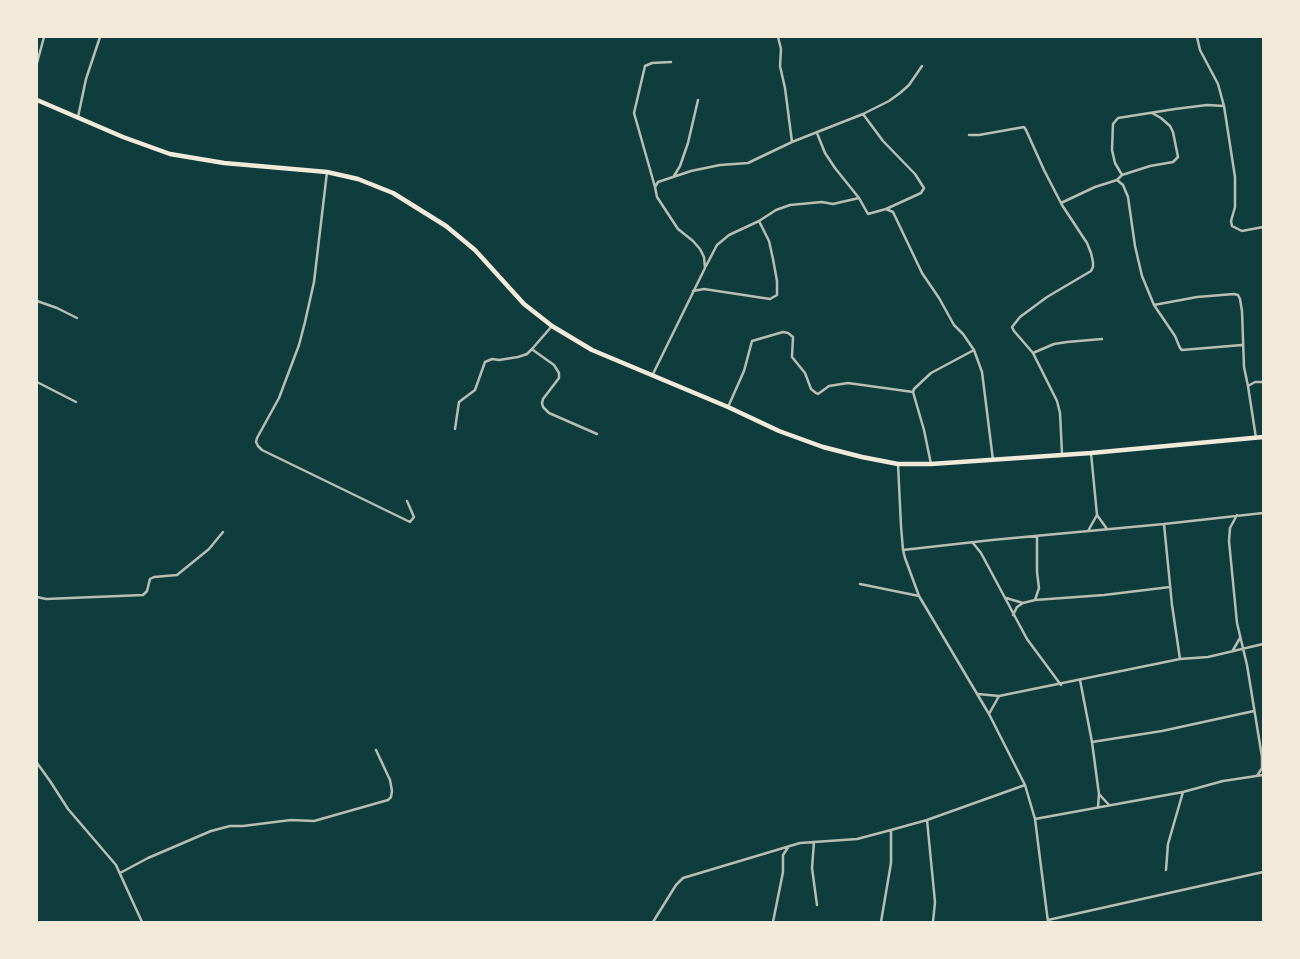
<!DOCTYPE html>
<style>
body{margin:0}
#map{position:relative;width:1300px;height:959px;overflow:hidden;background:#0f3d3e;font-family:Merriweather,serif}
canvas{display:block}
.frame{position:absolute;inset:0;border:38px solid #f1e9da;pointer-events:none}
</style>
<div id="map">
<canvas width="1300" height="959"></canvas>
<div class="frame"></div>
</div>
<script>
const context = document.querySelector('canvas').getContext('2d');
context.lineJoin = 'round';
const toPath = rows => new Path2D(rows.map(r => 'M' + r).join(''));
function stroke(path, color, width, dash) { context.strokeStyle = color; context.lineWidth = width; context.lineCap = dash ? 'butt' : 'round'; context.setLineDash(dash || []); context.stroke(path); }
stroke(toPath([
 [778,37,781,49,780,66,785,88,792,142],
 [1197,37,1200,50,1218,84,1224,106,1235,177,1235,207,1231,221,1232,226,1242,231,1263,227],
 [37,63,44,37],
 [863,114,889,101,900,93,909,85,922,66],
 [78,117,86,79,100,37],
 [817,133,825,153,835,168,859,198,868,214,886,209,893,212,922,273,939,298,954,325,963,334,974,350,982,372,993,460],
 [969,135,979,135,1024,127,1026,130,1044,170,1062,205,1087,243,1091,253,1093,262,1093,267,1091,271,1047,297,1020,317,1012,327,1014,331,1033,353,1057,401,1060,413,1062,453],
 [327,172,314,282,305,322,299,345,279,398,257,438,256,442,258,446,262,450,410,522,414,517,407,501],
 [1122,175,1115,163,1112,150,1113,124,1118,118,1175,109,1207,105,1224,106],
 [674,176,680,166,688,143,698,100],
 [1117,180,1123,185,1128,197,1135,246,1142,276,1154,305,1175,336,1180,348,1182,350,1242,345],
 [655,187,634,113,645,66,652,63,671,62],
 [1061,203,1095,187,1117,180,1122,175,1150,166,1173,162,1178,157,1173,132,1170,126,1161,118,1152,113],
 [706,266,717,245,729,235,759,221,776,210,790,205,822,202,833,204,859,198],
 [693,291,704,289,770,299,777,295,777,281,773,259,769,241,759,221],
 [37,301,57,308,77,318],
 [1154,305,1197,297,1234,294,1238,295,1240,299,1242,311,1244,367,1248,386],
 [533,350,554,365,559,373,559,378,543,399,542,403,543,407,549,413,597,434],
 [1033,353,1054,344,1067,342,1102,339],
 [652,376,705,268,704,257,700,249,693,241,678,229,657,197,655,187,658,182,691,171,720,165,748,163,792,142,863,114,883,141,915,174,924,188,921,193,886,209],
 [37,382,76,402],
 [728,407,744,371,752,341,783,332,788,333,793,337,792,357,805,373,811,389,816,393,818,394,829,386,848,383,913,392],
 [455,429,459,402,475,390,485,362,492,359,499,360,518,357,527,354,532,349,552,326],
 [1256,438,1248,386,1255,382,1263,382],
 [898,464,901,526,903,550,905,558,919,596,989,714,1025,785,1035,819,1048,922],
 [931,464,924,430,913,392,914,389,931,373,974,350],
 [1097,515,1107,529],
 [1237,515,1230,528,1229,541,1237,623,1247,665,1262,757,1262,768,1257,776],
 [1164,524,1172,605,1180,659],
 [1088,531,1097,515,1091,453],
 [973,543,981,553,1027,639,1061,685],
 [903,550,992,540,1164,524,1263,513],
 [860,584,919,596],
 [37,597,46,599,143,595,147,591,150,579,154,577,177,575,209,549,223,532],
 [1006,598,1023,603],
 [1035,600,1039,588,1037,572,1037,536],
 [1013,615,1017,607,1023,603,1035,600,1104,595,1170,587],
 [1233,650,1240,638],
 [1080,680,1092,742,1098,787,1099,794,1098,807],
 [978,694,999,696,1180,659,1208,657,1263,644],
 [989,714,999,696],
 [1092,742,1162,731,1254,711],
 [37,763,50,781,68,809,116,865,142,922],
 [1099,794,1109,805],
 [1035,819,1183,792,1223,781,1263,775],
 [927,820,935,902,933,922],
 [814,842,812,868,817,905],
 [1166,870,1168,844,1183,792],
 [120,873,148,858,211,831,230,826,243,826,291,820,314,821,388,800,391,797,392,791,390,780,376,750],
 [1048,920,1263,872],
 [653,922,676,885,683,878,800,843,857,839,891,830,927,820,1025,785],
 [773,922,783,872,783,855,789,846],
 [881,922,891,863,891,830]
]), '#b8beb3', 2.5);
stroke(toPath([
 [37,100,123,137,170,154,224,163,327,172,358,179,393,193,446,226,475,250,524,304,552,326,592,350,728,407,779,431,823,447,862,457,898,464,931,464,1091,453,1263,437]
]), '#f1e9da', 4.5);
</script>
